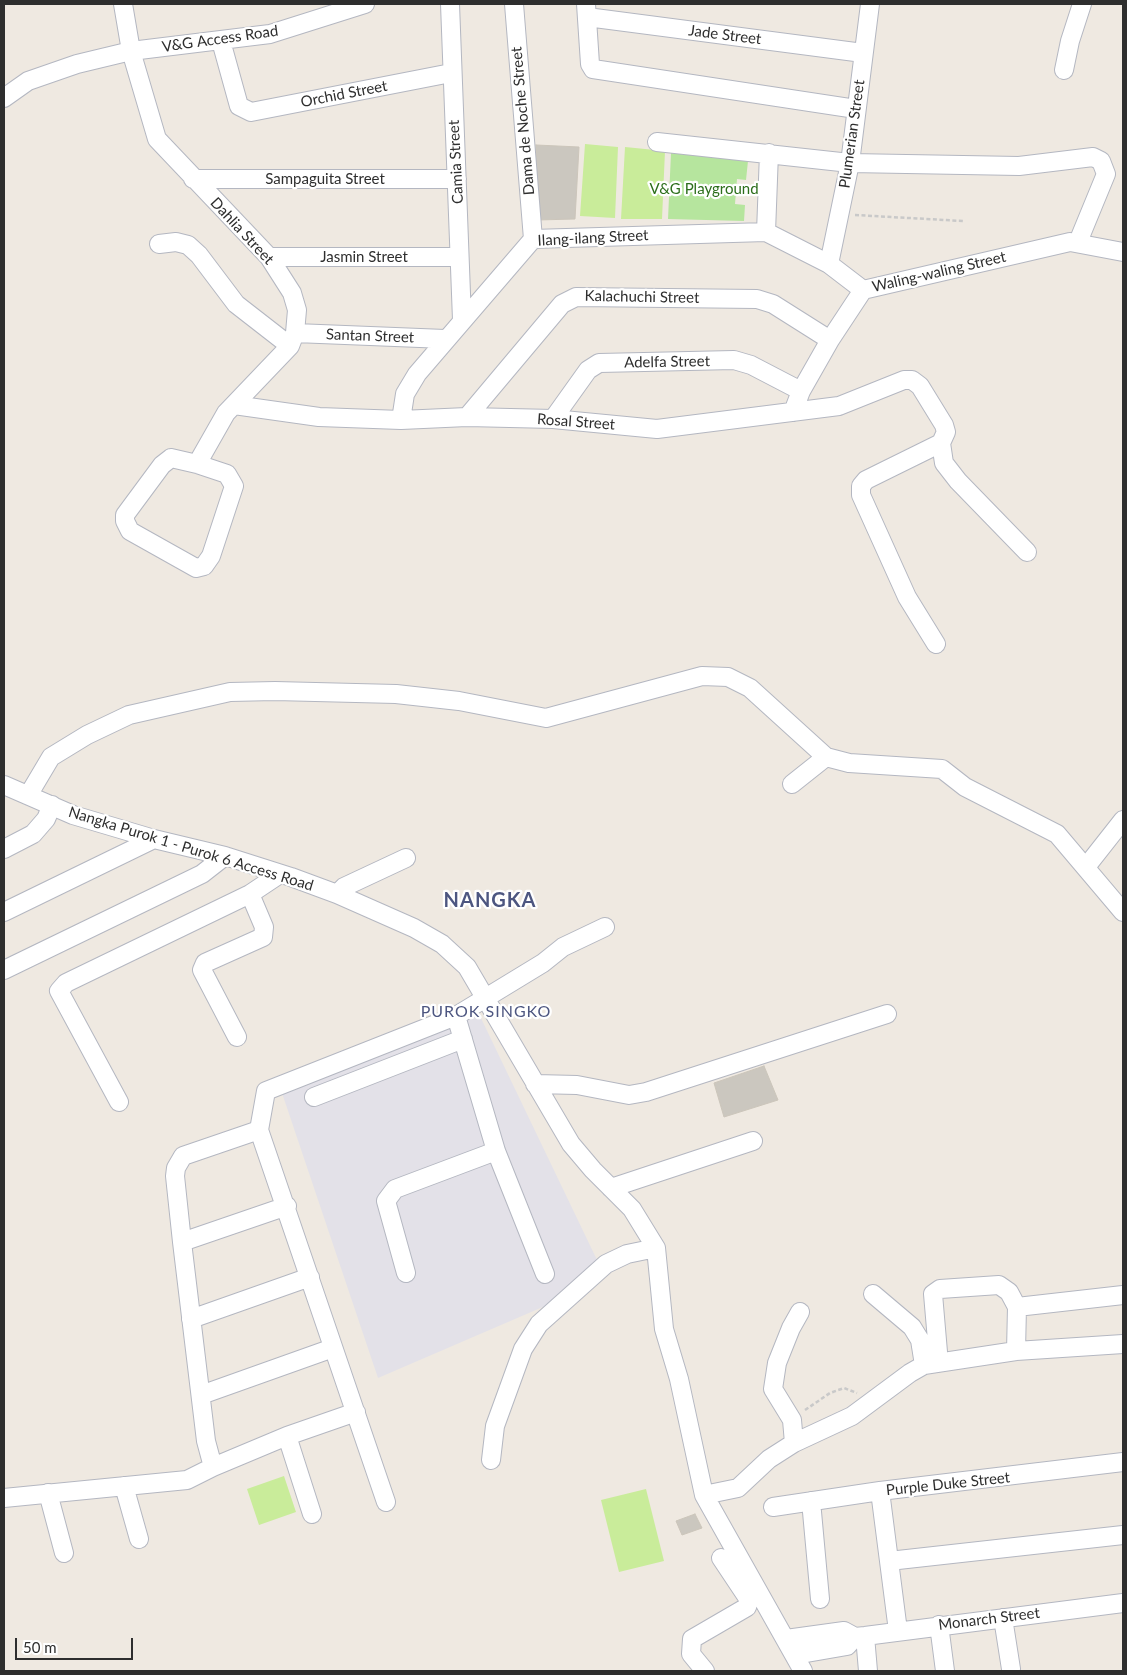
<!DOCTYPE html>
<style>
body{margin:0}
#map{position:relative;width:1127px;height:1675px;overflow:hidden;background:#efe9e1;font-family:Lato,sans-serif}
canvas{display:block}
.frame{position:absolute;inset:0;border:5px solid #2e2e2e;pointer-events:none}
.scale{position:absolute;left:15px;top:1638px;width:118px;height:22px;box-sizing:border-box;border:2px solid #2e2e2e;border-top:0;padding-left:6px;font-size:15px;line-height:18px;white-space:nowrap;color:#2e2e2e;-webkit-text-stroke:4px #fff;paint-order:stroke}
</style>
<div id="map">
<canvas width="1127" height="1675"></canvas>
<div class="frame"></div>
<div class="scale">50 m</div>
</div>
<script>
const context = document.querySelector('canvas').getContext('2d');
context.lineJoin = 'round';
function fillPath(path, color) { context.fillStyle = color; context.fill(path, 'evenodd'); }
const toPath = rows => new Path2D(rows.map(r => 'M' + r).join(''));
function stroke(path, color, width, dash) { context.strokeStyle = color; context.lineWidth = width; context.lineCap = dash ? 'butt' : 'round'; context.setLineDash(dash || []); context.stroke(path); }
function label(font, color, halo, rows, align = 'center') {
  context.font = font + ' Lato,sans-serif'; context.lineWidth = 4.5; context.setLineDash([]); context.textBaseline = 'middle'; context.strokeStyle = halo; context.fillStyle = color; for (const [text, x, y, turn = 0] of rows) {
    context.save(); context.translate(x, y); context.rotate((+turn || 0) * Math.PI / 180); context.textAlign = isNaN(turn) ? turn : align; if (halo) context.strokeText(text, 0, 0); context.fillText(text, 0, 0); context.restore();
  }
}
fillPath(toPath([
 [479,1014,598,1262,566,1297,378,1378,281,1090]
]), '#e3e1e8');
fillPath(toPath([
 [671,153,748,161,746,180,737,179,735,204,745,205,744,221,668,219]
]), '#b6e59e');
fillPath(toPath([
 [585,144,618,147,615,218,580,216],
 [625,147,665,151,662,219,621,219],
 [284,1476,296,1512,259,1525,247,1489],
 [646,1489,664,1561,619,1572,601,1500]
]), '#c9ec9a');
const building = toPath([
 [536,145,579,147,575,219,537,220,536,145],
 [764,1066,778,1100,724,1117,714,1083,764,1066],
 [695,1514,702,1528,682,1535,676,1521,695,1514]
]);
fillPath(building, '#cbc7bf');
stroke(building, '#cbc5ba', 1);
const minor = toPath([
 [123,4,131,51,157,139,269,257,292,293,297,310,295,333,290,346,226,413,197,464],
 [450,4,462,320],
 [514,4,533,239],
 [586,4,590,64,593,69,856,109],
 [587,17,863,53],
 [221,41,239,106,251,112,451,73],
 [1064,70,1070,41,1082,4],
 [4,98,28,81,77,64,131,51,270,34,365,4],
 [657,142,850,163,1019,166,1093,157,1101,161,1106,174,1078,242],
 [193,179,457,179],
 [766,232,769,153],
 [159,244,176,242,188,245,199,255,236,304,290,346],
 [269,257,459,257],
 [829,264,850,163,870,4],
 [295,333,445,339],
 [234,405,319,417,401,420,467,417,553,419,657,429,839,406,904,380,912,380,920,386,944,425,946,432,941,443,944,463,958,481,1027,552],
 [793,412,801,391,830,340,863,290,1070,242,1123,252],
 [467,417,562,304,576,297,757,299,773,304,830,340],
 [553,419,588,370,599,363,734,360,751,365,801,391],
 [401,420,405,394,417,374,533,239,766,232,829,264,863,290],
 [171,458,197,464,227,474,234,486,211,556,204,566,196,568,130,531,125,521,125,515,162,465,171,458],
 [936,644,907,597,861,495,861,486,866,480,941,443],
 [792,784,826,757],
 [4,785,73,815,154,839,225,856,291,877,337,894,414,928,442,944,467,967,571,1144,593,1170,632,1209,656,1248,664,1329,679,1379,704,1495,803,1671],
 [29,794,51,757,87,735,129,715,230,692,275,691,396,694,459,701,546,718,702,676,728,677,750,688,826,757,849,763,942,769,965,787,1057,834,1123,912],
 [4,849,33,834,46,819,52,805],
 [1086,867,1123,820],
 [337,894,344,887,406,858],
 [4,912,154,839],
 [4,970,202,874,225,856],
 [456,1016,496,1151,545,1274],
 [237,1037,202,970,205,963,263,937,264,927,250,894],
 [535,1084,577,1085,629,1095,646,1092,887,1014],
 [314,1097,463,1039],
 [119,1102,59,991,66,983,250,894,280,874],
 [611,1188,753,1141],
 [182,1242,287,1206],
 [406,1273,386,1201,395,1189,496,1151],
 [873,1294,912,1327,920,1340,924,1365],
 [1017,1307,1123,1295],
 [191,1319,310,1277],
 [1016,1351,1017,1307,1009,1292,999,1285,940,1289,933,1294,938,1352,937,1363,1016,1351,1123,1344],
 [201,1395,333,1348],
 [287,1436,312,1514],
 [794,1443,792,1420,773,1389,777,1363,791,1328,800,1312],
 [491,1460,495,1426,523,1349,539,1324,606,1264,627,1254,656,1248],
 [213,1467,287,1436,356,1412],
 [124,1486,139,1539],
 [880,1491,898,1631],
 [48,1493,64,1553],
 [704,1495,738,1488,769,1459,794,1443,852,1416,910,1373,924,1365,937,1363],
 [4,1498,187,1480,213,1467,206,1441,182,1242,175,1176,176,1168,183,1156,259,1130],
 [811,1501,820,1599],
 [386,1502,259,1130,266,1091,456,1016,543,963,563,947,605,927],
 [773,1507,880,1491,1123,1462],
 [889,1561,1123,1535],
 [1003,1618,1011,1669],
 [939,1625,945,1671],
 [865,1636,868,1671],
 [786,1639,844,1631,855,1637],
 [795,1655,847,1646,855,1637,865,1636,1123,1603],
 [705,1671,691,1654,692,1639,747,1607,749,1600,721,1558]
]);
stroke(minor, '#b4b7c1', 20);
stroke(toPath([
 [855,215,963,221],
 [805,1410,830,1393,844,1388,857,1393]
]), '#c9c9c9', 2.5, [4, 2.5]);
stroke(minor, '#fff', 18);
label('15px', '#2e2e2e', '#fff', [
 ["Jade Street",725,35,7],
 ["V&G Access Road",220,39,-8],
 ["Orchid Street",344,94,-11],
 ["Dama de Noche Street",523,121,-95],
 ["Plumerian Street",852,134,-82],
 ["Camia Street",456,162,-93],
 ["Sampaguita Street",325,179],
 ["Dahlia Street",242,231,47],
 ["Ilang-ilang Street",593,238,-3],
 ["Jasmin Street",364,257],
 ["Waling-waling Street",939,272,-13],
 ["Kalachuchi Street",642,297,1],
 ["Santan Street",370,336,2],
 ["Adelfa Street",667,362,-1],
 ["Rosal Street",576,422,4],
 ["Nangka Purok 1 - Purok 6 Access Road",191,849,17],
 ["Purple Duke Street",948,1484,-6],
 ["Monarch Street",989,1619,-7]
]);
label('15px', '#2c6e1b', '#fff', [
 ["V&G Playground",704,189]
]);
context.letterSpacing = '1px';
label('16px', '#4d5680', '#fff', [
 ["PUROK SINGKO",486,1012]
]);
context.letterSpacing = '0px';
context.letterSpacing = '1px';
label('bold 20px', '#4d5680', '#fff', [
 ["NANGKA",490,901]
]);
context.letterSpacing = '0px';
</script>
